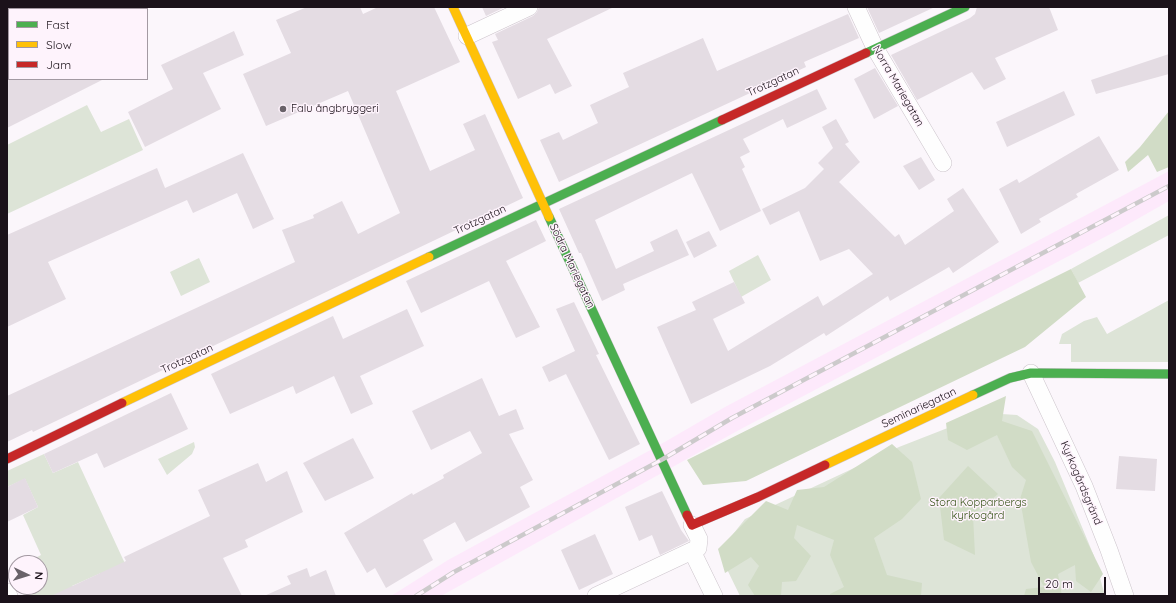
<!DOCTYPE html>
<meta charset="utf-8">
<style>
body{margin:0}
#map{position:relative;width:1176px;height:603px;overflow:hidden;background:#fbf6fb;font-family:Quicksand,sans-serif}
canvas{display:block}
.frame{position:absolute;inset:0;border:8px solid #1b121a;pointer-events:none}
.legend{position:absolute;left:8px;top:8px;width:140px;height:72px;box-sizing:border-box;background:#fef3fc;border:1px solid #a399a2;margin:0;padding:5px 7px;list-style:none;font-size:12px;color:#1b121a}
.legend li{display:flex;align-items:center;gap:8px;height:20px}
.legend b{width:20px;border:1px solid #a399a2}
.north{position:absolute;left:8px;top:555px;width:40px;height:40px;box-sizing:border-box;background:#fef3fc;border:1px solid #a399a2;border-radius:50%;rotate:94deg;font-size:11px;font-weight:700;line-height:16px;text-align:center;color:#1b121a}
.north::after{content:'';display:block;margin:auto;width:14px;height:18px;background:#696269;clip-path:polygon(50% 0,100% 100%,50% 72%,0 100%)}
.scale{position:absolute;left:1038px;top:577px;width:68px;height:18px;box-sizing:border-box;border:2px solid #1b121a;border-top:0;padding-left:5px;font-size:12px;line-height:14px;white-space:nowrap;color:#1b121a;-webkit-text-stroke:3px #fef3fc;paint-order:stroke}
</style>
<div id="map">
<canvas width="1176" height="603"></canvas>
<div class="frame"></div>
<ul class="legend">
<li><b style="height:5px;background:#4caf50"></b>Fast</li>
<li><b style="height:5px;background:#ffc107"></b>Slow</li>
<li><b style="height:5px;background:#c62828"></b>Jam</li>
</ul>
<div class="north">N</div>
<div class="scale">20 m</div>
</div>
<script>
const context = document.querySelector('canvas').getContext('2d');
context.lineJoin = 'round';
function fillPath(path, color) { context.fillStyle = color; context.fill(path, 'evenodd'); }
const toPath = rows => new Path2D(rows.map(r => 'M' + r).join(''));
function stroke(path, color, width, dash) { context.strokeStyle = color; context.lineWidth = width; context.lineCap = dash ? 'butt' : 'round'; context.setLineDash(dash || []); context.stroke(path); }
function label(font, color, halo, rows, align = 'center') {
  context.font = font + ' Quicksand,sans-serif'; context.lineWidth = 3; context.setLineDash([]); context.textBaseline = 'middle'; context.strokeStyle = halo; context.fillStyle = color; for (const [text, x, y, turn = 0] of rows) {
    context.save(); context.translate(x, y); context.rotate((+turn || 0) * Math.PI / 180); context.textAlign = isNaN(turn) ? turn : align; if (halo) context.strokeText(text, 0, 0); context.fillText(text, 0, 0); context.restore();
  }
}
fillPath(toPath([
 [1169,171,1169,201,1118,230,739,430,441,596,391,596,448,560,656,447,725,407]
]), '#fde9fb');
fillPath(toPath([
 [87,105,101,132,129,119,143,150,7,214,7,145],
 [1169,215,1169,235,1078,283,1071,269],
 [758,255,771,280,741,297,729,271],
 [199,258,210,282,181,296,170,272],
 [1169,300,1169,362,1071,362,1071,344,1059,344,1062,334,1084,321,1097,317,1107,334],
 [986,413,1017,415,1038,429,1055,462,1094,556,1105,596,740,596,723,561,726,543,745,519,899,447],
 [194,442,195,447,192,454,167,475,158,459],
 [44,454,53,473,78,462,140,596,112,596,101,573,72,586,76,596,24,596,20,587,40,587,40,563,26,563,41,555,23,515,38,507,25,479,7,487,7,471]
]), '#dde4d7');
fillPath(toPath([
 [1169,111,1169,167,1157,172,1148,155,1128,172,1125,162,1140,147],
 [1071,269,1086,297,1025,347,746,481,703,485,687,460],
 [1006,396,1002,421,1032,431,1103,574,1091,592,1076,581,1075,565,1058,574,1062,596,1024,596,1026,589,1044,587,1031,562,1020,499,1026,480,1012,467,997,435,967,450,948,440,946,423],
 [892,444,912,462,921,499,902,519,874,538,887,575,922,583,921,596,830,596,830,594,844,587,830,555,834,540,797,525,794,538,811,556,796,581,782,582,781,596,755,596,748,585,759,566,751,557,725,573,718,549,766,501,788,510,797,490,824,487],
 [968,466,998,494,973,515,975,555,944,540,939,498]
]), '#d1dcc6');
fillPath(toPath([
 [307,7,360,7,363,14,378,7,434,7,460,62,396,91,430,171,475,150,463,124,485,114,523,198,33,432,32,430,7,442,7,396,295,262,282,230,314,218,313,215,342,201,358,234,400,213,348,91,266,126,243,74,291,53,276,20],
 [482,7,505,7,486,16],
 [539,7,614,7,547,39,572,86,555,94,550,84,518,99,492,42,498,40,495,34,533,16,537,12],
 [867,7,935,7,879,33],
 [977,7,1049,7,1058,30,995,58,1006,79,984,90,972,72,917,100,891,55,970,18,975,14],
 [848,14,859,38,804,62,806,67,559,182,540,140,559,132,563,140,598,123,590,105,629,87,623,73,703,38,717,71],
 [234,31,244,55,203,73,221,109,145,147,128,112,173,89,161,65],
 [1169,54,1169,74,1096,94,1091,80],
 [875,68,898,106,874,119,854,79],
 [7,79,104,79,7,128],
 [817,89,827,109,787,128,783,119,743,139,750,152,740,157,745,167,742,169,761,211,720,231,692,173,595,220,616,269,654,251,650,242,677,229,689,255,623,284,625,290,602,301,581,253,579,253,559,209],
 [1064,91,1075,115,1007,147,996,122],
 [836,119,849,142,845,144,860,162,839,182,895,237,899,234,905,245,954,211,947,199,963,188,999,242,953,273,949,267,890,301,888,296,826,336,824,333,770,366,691,404,657,327,696,310,692,302,734,282,745,303,713,319,728,351,818,296,823,306,873,274,849,249,820,261,799,211,770,225,762,209,805,188,824,169,818,163,833,148,822,127],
 [1099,136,1119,170,1076,194,1078,197,1039,219,1041,222,1021,234,999,189,1017,179,1019,183],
 [243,153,274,219,253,229,237,193,193,213,187,200,48,262,66,299,7,327,7,235,157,168,165,188],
 [921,157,935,180,919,190,903,166],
 [536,220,546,241,506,261,540,327,516,338,489,281,421,313,406,281],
 [709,231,717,246,694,258,686,242],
 [574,302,599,354,596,355,640,444,609,460,566,374,549,382,542,367,575,351,556,309],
 [407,309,424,346,360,376,373,404,351,414,334,376,296,394,293,386,230,414,211,374,333,316,343,339],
 [482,378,499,416,516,409,524,429,509,434,533,480,520,487,530,507,466,542,455,522,423,540,433,560,386,588,375,568,367,573,344,533,412,493,413,495,444,478,443,475,482,453,470,431,431,450,412,411],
 [171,393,188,429,104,468,97,453,53,473,44,454],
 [353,438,374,478,325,501,303,463],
 [1119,456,1157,459,1155,491,1116,489],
 [258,463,266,482,287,471,303,512,245,540,248,547,223,558,242,596,51,596,126,561,124,557,210,516,198,490],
 [25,478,38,507,7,522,7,487],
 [662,491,681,530,689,541,660,555,652,535,639,541,625,507],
 [595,534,613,574,579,590,561,550],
 [307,568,310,577,326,570,336,596,264,596,291,584,287,576]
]), '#e4dce3');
const street = toPath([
 [27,7,28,9],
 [856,7,875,48,943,163],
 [467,36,529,7],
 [1031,373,1084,486,1109,550,1125,596],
 [692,551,714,596],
 [7,592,9,596],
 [596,596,698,548,699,539,692,525]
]);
const fast = toPath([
 [7,46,9,45],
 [866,53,965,7],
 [549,217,687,515],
 [429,257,722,120],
 [973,395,1010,378,1031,373,1169,374]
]);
const slow = toPath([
 [453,7,549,217],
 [122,403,429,257],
 [825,465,973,395]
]);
const jam = toPath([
 [81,9,85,7],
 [722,120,866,53],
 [7,459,122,403],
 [687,515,692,525,758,497,825,465]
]);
stroke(street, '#ccc4cb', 18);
stroke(fast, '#ccc4cb', 10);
stroke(slow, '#ccc4cb', 10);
stroke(jam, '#ccc4cb', 10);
stroke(street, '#fefefe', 17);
stroke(fast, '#4caf50', 9);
stroke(slow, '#ffc107', 9);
stroke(jam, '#c62828', 9);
const rail = toPath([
 [416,596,454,572,663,459,732,418,1169,186]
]);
stroke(rail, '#cccacb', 4.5);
stroke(rail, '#fef3fc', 3, [9]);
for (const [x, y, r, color] of [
 [283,109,4,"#696269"]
]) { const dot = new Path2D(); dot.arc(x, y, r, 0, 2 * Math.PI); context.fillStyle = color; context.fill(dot); stroke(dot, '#fef3fc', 1.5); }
label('11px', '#1b121a', '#fef3fc', [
 ["Trotzgatan",773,82,-25],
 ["Norra Mariegatan",898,86,60],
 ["Trotzgatan",480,220,-25],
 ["Södra Mariegatan",572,266,65],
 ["Trotzgatan",187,359,-25],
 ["Seminariegatan",919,408,-25],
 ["Kyrkogårdsgränd",1081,483,67]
]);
label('11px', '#1b121a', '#fef3fc', [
 ["Falu ångbryggeri",291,109]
], 'left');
label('11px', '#345215', '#fef3fc', [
 ["Stora Kopparbergs",978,503],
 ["kyrkogård",978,516]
]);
</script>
